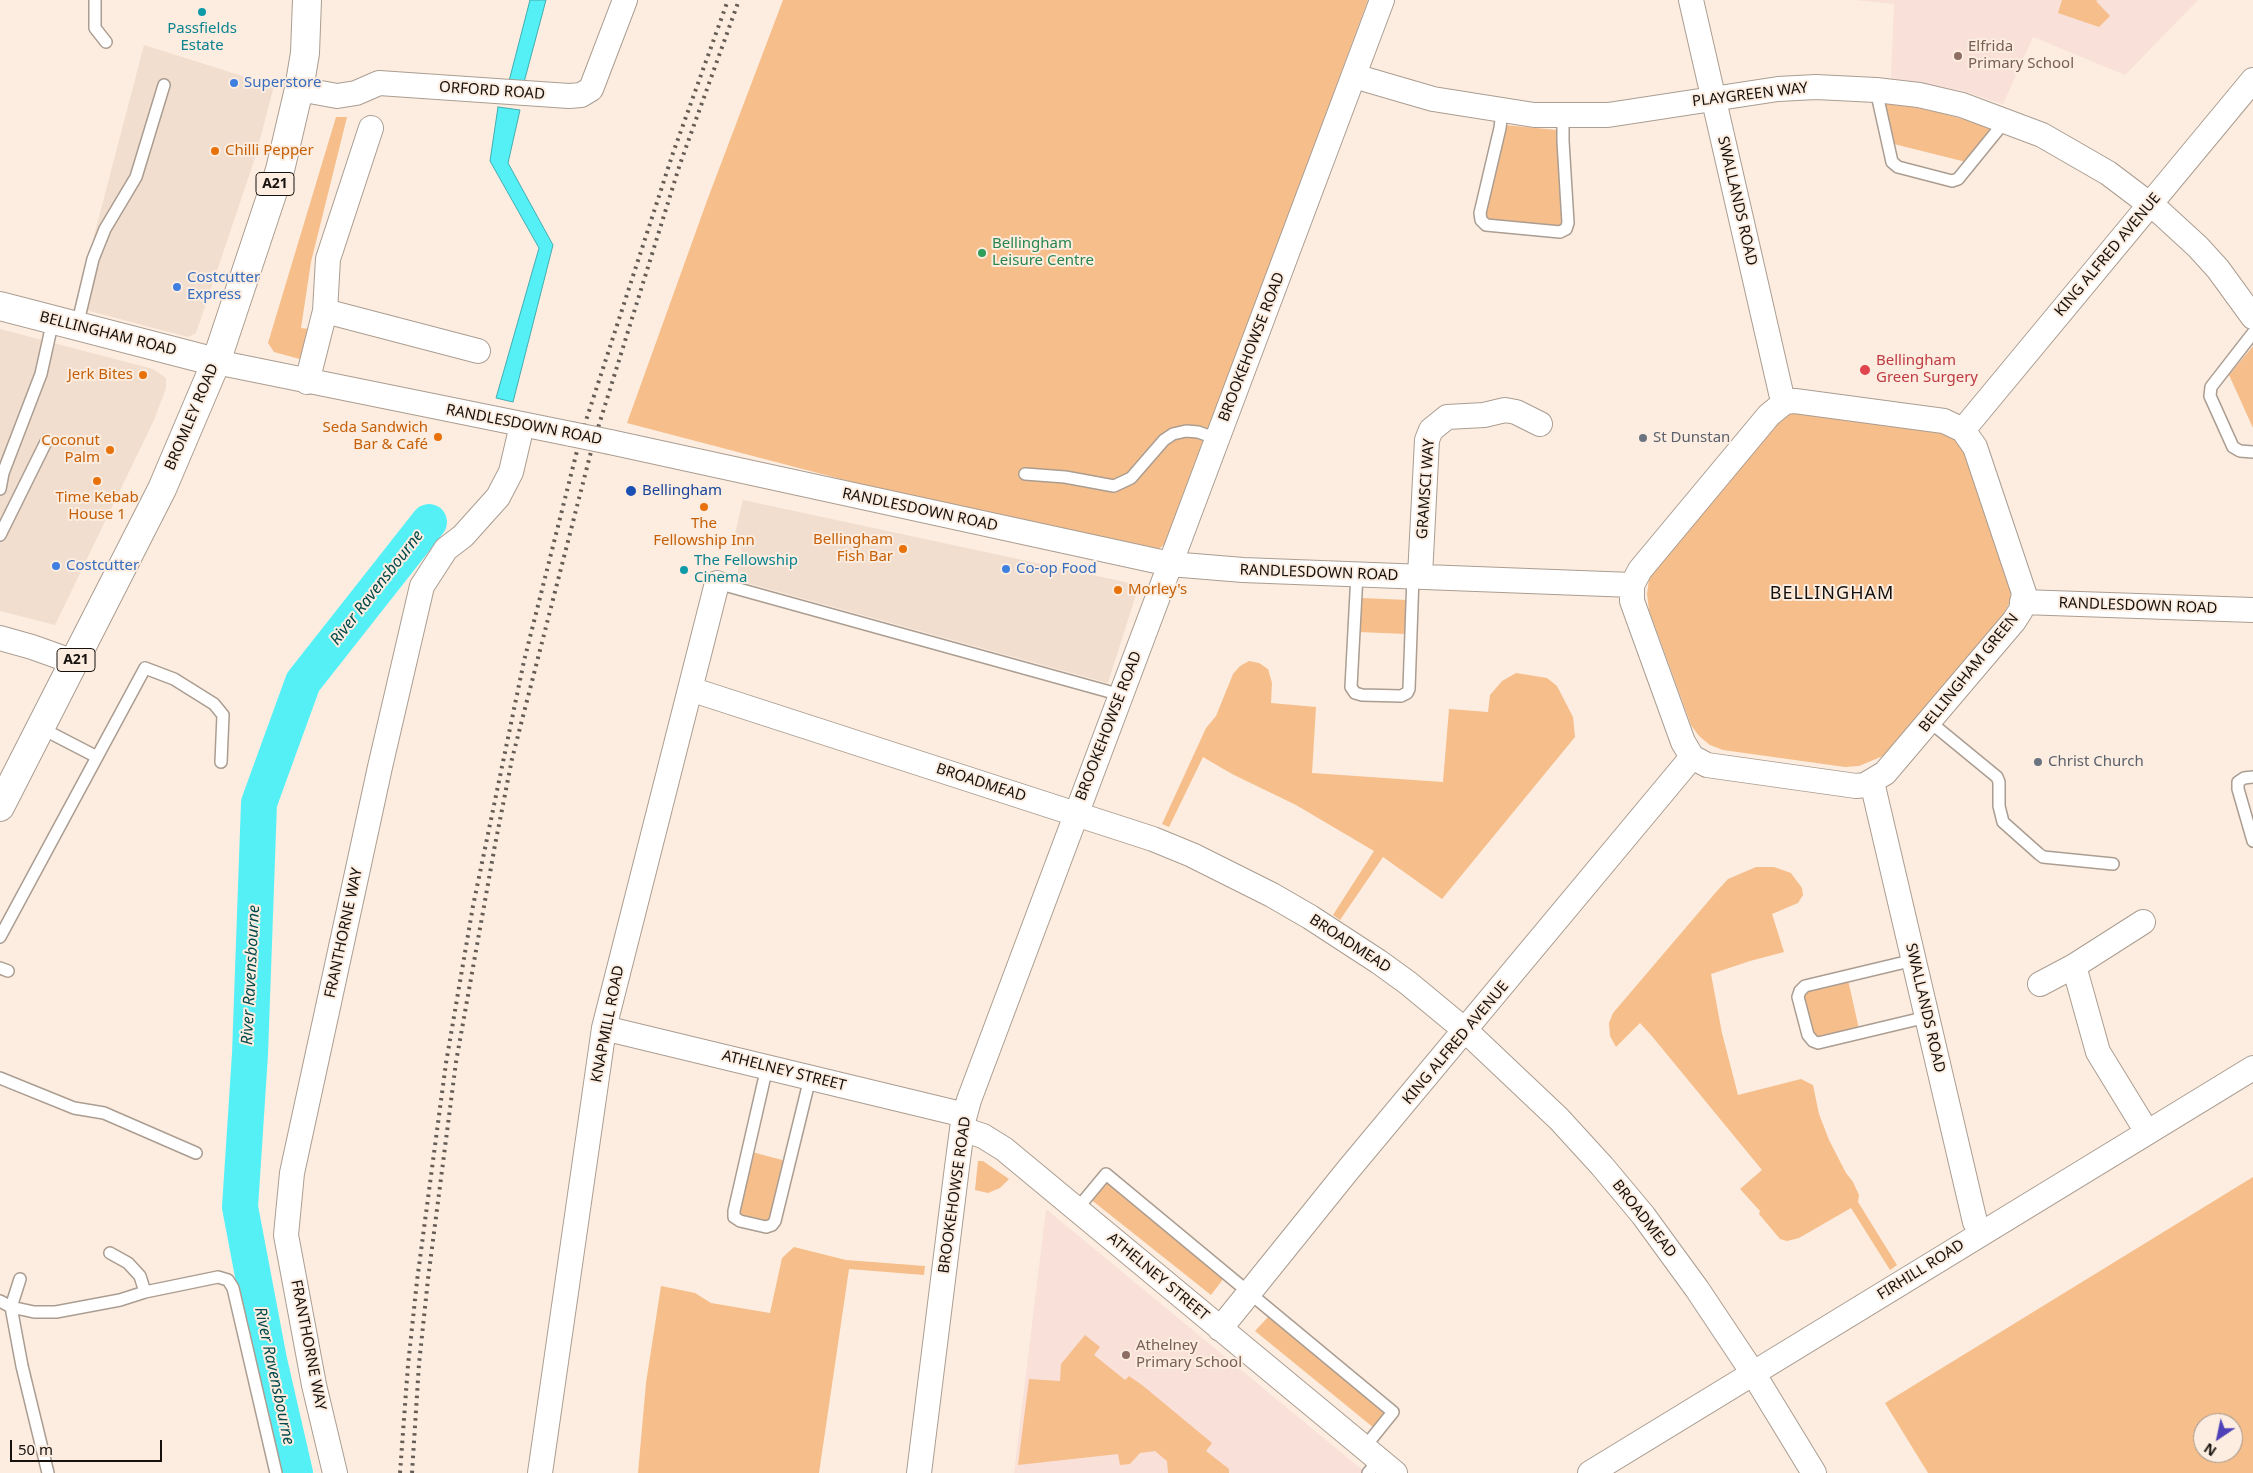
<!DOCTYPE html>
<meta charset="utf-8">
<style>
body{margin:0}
#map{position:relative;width:2253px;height:1473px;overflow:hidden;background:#fcede0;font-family:"Noto Sans",sans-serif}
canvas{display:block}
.north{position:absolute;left:2193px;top:1413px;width:50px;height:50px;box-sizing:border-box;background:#fcede0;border:1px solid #a0958c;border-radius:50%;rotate:214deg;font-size:14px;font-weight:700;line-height:20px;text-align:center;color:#16110d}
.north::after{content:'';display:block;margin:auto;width:18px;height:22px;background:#4f41b8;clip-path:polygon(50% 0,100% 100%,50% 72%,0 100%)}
.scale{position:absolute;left:10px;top:1440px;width:152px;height:22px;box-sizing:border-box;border:2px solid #16110d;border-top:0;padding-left:6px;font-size:15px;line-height:18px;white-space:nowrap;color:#16110d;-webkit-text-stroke:4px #fcede0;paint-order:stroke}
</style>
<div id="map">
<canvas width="2253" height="1473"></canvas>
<div class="north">N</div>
<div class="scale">50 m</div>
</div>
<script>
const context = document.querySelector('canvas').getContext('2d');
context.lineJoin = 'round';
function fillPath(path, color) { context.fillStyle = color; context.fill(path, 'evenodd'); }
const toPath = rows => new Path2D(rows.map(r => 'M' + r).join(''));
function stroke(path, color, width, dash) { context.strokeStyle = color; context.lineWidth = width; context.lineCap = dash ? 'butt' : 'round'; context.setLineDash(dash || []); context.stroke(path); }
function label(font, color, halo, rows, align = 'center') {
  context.font = font + ' "Noto Sans",sans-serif'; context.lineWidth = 4; context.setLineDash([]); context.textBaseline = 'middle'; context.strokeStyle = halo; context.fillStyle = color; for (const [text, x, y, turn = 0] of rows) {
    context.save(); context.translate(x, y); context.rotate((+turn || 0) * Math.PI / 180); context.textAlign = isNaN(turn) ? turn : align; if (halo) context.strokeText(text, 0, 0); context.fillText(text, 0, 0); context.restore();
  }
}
fillPath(toPath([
 [144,45,274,86,255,158,196,333,188,337,82,309,94,236],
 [0,329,153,369,166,378,166,388,154,420,55,625,0,611],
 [743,500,1139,585,1108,683,736,580,742,551,734,538]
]), '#f1dece');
fillPath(toPath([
 [1856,0,2198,0,2125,75,2033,37,2003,104,1959,90,1891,78,1894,4],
 [1046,1209,1366,1473,1014,1473]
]), '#f9e0d9');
fillPath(toPath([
 [783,0,1368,0,1167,542,1159,549,1145,550,898,494,627,423,708,198],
 [2062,0,2098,0,2096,1,2110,16,2099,27,2058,13],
 [1884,101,1937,112,1995,128,1966,162,1894,144],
 [336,117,347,117,311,262,301,328,317,330,307,361,274,352,268,343],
 [1505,125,1557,130,1565,222,1558,228,1489,221,1486,218,1484,213],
 [2253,346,2253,428,2229,375],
 [1803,412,1946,434,1955,439,1963,448,2007,573,2011,590,2010,602,2002,617,1899,740,1883,756,1859,766,1845,767,1723,750,1710,745,1699,736,1691,725,1649,610,1647,594,1649,579,1657,567,1771,429,1782,419,1790,414],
 [1361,598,1408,600,1406,634,1359,632],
 [1249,661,1259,663,1268,669,1272,683,1271,703,1316,707,1312,773,1443,782,1449,709,1488,712,1490,695,1502,681,1516,673,1547,678,1557,686,1573,717,1575,737,1442,899,1383,857,1340,920,1333,915,1374,851,1296,805,1232,774,1203,757,1169,827,1162,824,1206,728,1216,716,1233,674,1240,666],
 [1756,867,1774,867,1791,873,1802,888,1803,895,1798,903,1772,914,1784,952,1750,961,1711,974,1722,1033,1738,1095,1801,1079,1813,1085,1819,1114,1829,1140,1846,1173,1853,1182,1859,1195,1858,1202,1897,1265,1890,1270,1851,1208,1799,1238,1787,1241,1780,1239,1759,1214,1760,1211,1740,1189,1762,1170,1651,1035,1640,1023,1616,1047,1610,1036,1609,1023,1613,1013,1717,891,1728,879],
 [1848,980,1859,1029,1820,1038,1812,1033,1803,998,1808,989],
 [752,1152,786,1161,771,1219,765,1224,741,1218,738,1210],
 [978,1161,983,1161,1009,1179,1000,1188,988,1193,975,1190],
 [2253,1177,2253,1473,1928,1473,1885,1403],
 [2203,1423,2233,1423,2233,1453,2203,1453],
 [1103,1180,1224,1278,1211,1295,1089,1198],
 [794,1247,846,1260,925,1266,924,1275,849,1269,819,1473,638,1473,646,1383,661,1286,695,1293,711,1303,770,1313,782,1258],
 [1269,1316,1387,1412,1374,1428,1255,1331],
 [1085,1335,1100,1347,1094,1355,1125,1380,1129,1376,1142,1385,1212,1443,1206,1451,1229,1469,1229,1473,1168,1473,1167,1461,1155,1451,1140,1453,1130,1464,1120,1465,1118,1454,1018,1465,1029,1379,1060,1381,1061,1364]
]), '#f6be8a');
const water = toPath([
 [530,0,546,0,523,86,508,85,530,0],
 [498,107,520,110,508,163,553,245,513,402,496,398,539,248,490,161,498,107]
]);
fillPath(water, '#55f0f6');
stroke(water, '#42adb0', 1);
stroke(toPath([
 [295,1473,269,1360,240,1207,250,1054,259,803,303,682,429,522]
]), '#55f0f6', 36);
const service = toPath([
 [95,0,95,28,106,42],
 [1876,90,1892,162,1898,167,1952,181,1958,179,2006,120],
 [1502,111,1500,128,1480,213,1481,220,1486,225,1560,232,1566,229,1568,223,1563,141,1563,116],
 [77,326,93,259,105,229,136,177,164,85],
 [2253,333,2211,387,2210,396,2233,447,2240,451,2253,452],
 [1025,474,1065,477,1114,486,1131,478,1164,440,1173,434,1186,431,1198,432,1218,439],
 [0,489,3,473,41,374,53,320],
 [0,535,47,440],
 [1357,574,1351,687,1355,693,1362,695,1401,696,1407,693,1409,689,1413,576],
 [717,583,1121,695],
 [1930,722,1997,777,1999,782,1999,806,2003,822,2039,854,2043,857,2113,864],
 [41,728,97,757],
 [2253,777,2244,778,2238,782,2238,789,2253,841],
 [0,937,145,668,174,679,214,704,223,715,221,762],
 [1914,960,1805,986,1800,991,1798,997,1808,1035,1813,1041,1818,1043,1927,1017],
 [0,968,8,971],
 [767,1067,734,1211,734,1217,740,1221,766,1227,772,1225,775,1221,810,1078],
 [0,1078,74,1108,104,1113,196,1153],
 [1077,1209,1106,1174,1393,1412,1364,1448],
 [20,1279,11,1307,22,1366,48,1473],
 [145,1292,218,1277,228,1280,233,1288,276,1473],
 [0,1301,11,1307,34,1312,56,1312,120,1300,145,1292,140,1276,128,1263,110,1253],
 [1368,1473,1379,1460]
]);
const minor = toPath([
 [1691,0,1781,393,1785,402],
 [1354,76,1433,99,1534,115,1608,115,1778,89,1816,87,1876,90,1919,95,1962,105,2042,135,2108,173,2161,213,2198,247,2218,269,2253,317],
 [299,89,337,96,356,93,379,83,569,96,581,95,591,89,625,0],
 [325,311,478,351],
 [216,362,571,434],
 [307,382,325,311,328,259,371,128],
 [1795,401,1944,421,1963,430,1975,447,2024,593,2021,610,2014,621,1885,773,1865,785,1856,786,1707,765,1692,757,1683,742,1632,601,1632,585,1640,570,1769,415,1785,402,1795,401],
 [1963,430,2253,80],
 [610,442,1170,564,1243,570,1632,585],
 [1420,576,1427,440,1431,430,1447,417,1484,415,1505,410,1516,412,1540,424],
 [2022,602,2253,610],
 [0,638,32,647,74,662],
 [690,689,1153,839,1192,855,1272,895,1310,917,1379,962,1408,983,1466,1031,1559,1119,1602,1166,1643,1215,1697,1289,1753,1373,1814,1473],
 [1872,782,1975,1222,1981,1233],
 [2074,966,2098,1052,2147,1132],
 [2040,984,2074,966,2143,922],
 [604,1028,965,1115],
 [962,1129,983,1136,1004,1149,1395,1473],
 [1220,1329,1348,1170,1692,757],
 [335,1473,314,1385,286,1235,292,1173,380,767,422,586,446,549,463,536,498,497,511,472,522,425],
 [540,1473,604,1028,717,583],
 [919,1473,957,1167,963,1122,969,1100,1382,0],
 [1590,1473,2253,1068]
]);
const tertiary = toPath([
 [0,306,216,362]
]);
const primary = toPath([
 [0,807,162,489,216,362,280,170,299,89,305,53,307,0]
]);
stroke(service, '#ab9d91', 14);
stroke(minor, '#ab9d91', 26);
stroke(tertiary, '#ab9d91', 30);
stroke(primary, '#ab9d91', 30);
stroke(service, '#fff', 11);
stroke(minor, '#fff', 24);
stroke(tertiary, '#fff', 28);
stroke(primary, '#fff', 28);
stroke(toPath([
 [400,1473,408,1365,417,1281,446,1063,473,906,524,661,580,439,673,153,728,0],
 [412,1473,419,1364,428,1279,456,1062,495,845,512,759,593,444,680,164,739,0]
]), '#655c55', 4, [2.5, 5]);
const minorBridge = toPath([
 [571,434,610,442]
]);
stroke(minorBridge, '#ab9d91', 26, []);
stroke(minorBridge, '#fff', 24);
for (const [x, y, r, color] of [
 [202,12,5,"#0f9aa8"],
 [1958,56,5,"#8d6e63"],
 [234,83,5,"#3f7fe0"],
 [215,151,5,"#e8710a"],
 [982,253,5,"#2e9e5b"],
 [177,287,5,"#3f7fe0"],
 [1865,370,6,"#e0444e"],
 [143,375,5,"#e8710a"],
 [438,437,5,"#e8710a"],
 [1643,438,5,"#6b7280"],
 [110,450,5,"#e8710a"],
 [97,481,5,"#e8710a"],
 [631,491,6,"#1a4fb4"],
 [704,507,5,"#e8710a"],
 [903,549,5,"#e8710a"],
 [56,566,5,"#3f7fe0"],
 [1006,569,5,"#3f7fe0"],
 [684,570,5,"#0f9aa8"],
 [1118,590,5,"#e8710a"],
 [2038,762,5,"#6b7280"],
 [1126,1355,5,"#8d6e63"]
]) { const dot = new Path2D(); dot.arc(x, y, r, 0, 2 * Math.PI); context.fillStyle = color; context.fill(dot); stroke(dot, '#fcede0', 2); }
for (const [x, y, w] of [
 [275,184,38],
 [76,660,38]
]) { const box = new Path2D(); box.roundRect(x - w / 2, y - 11.5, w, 23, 4); context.fillStyle = '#fcede0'; context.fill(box); stroke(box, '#16110d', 1); }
label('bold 14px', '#16110d', null, [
 ["A21",275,184],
 ["A21",76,660]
]);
label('15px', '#0d838f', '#fcede0', [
 ["Passfields",202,29],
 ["Estate",202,46],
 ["The Fellowship",694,561,"left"],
 ["Cinema",694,578,"left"]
]);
label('15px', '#785e54', '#fcede0', [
 ["Elfrida",1968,47],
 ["Primary School",1968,64],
 ["Athelney",1136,1346],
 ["Primary School",1136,1363]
], 'left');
label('15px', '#366cbe', '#fcede0', [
 ["Superstore",244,83],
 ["Costcutter",187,278],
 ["Express",187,295],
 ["Costcutter",66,566],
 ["Co-op Food",1016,569]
], 'left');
label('15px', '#16110d', '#fcede0', [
 ["ORFORD ROAD",492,91,4],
 ["PLAYGREEN WAY",1750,95,-7],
 ["SWALLANDS ROAD",1737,201,77],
 ["KING ALFRED AVENUE",2108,255,-50],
 ["BELLINGHAM ROAD",108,334,14],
 ["BROOKEHOWSE ROAD",1252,347,-69],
 ["BROMLEY ROAD",192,417,-67],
 ["RANDLESDOWN ROAD",524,425,11],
 ["GRAMSCI WAY",1426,489,-86],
 ["RANDLESDOWN ROAD",920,510,12],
 ["RANDLESDOWN ROAD",1319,573,2],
 ["RANDLESDOWN ROAD",2138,606,2],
 ["BELLINGHAM GREEN",1969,673,-51],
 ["BROOKEHOWSE ROAD",1109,726,-69],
 ["BROADMEAD",981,783,18],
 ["FRANTHORNE WAY",344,933,-78],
 ["BROADMEAD",1350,944,33],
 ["SWALLANDS ROAD",1925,1008,77],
 ["KNAPMILL ROAD",608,1024,-79],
 ["KING ALFRED AVENUE",1456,1043,-50],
 ["ATHELNEY STREET",784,1071,14],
 ["BROOKEHOWSE ROAD",955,1195,-82],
 ["BROADMEAD",1644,1219,52],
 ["FIRHILL ROAD",1921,1270,-32],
 ["ATHELNEY STREET",1158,1277,40],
 ["FRANTHORNE WAY",308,1345,79]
]);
label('15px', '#c56008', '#fcede0', [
 ["Chilli Pepper",225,151,"left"],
 ["Jerk Bites",133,375],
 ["Seda Sandwich",428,428],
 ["Bar & Café",428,445],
 ["Coconut",100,441],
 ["Palm",100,458],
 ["Time Kebab",97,498,"center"],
 ["House 1",97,515,"center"],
 ["The",704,524,"center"],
 ["Fellowship Inn",704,541,"center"],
 ["Bellingham",893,540],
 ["Fish Bar",893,557],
 ["Morley's",1128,590,"left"]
], 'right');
label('15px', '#27864d', '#fcede0', [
 ["Bellingham",992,244],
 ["Leisure Centre",992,261]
], 'left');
label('15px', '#be3a42', '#fcede0', [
 ["Bellingham",1876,361],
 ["Green Surgery",1876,378]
], 'left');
label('15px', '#5b616d', '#fcede0', [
 ["St Dunstan",1653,438],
 ["Christ Church",2048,762]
], 'left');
label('15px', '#164399', '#fcede0', [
 ["Bellingham",642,491]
], 'left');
label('italic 16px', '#00494b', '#fcede0', [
 ["River Ravensbourne",377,588,-52],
 ["River Ravensbourne",251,975,-87],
 ["River Ravensbourne",274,1376,78]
]);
context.letterSpacing = '1px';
label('18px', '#16110d', '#fcede0', [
 ["BELLINGHAM",1832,594]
]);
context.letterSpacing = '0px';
</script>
